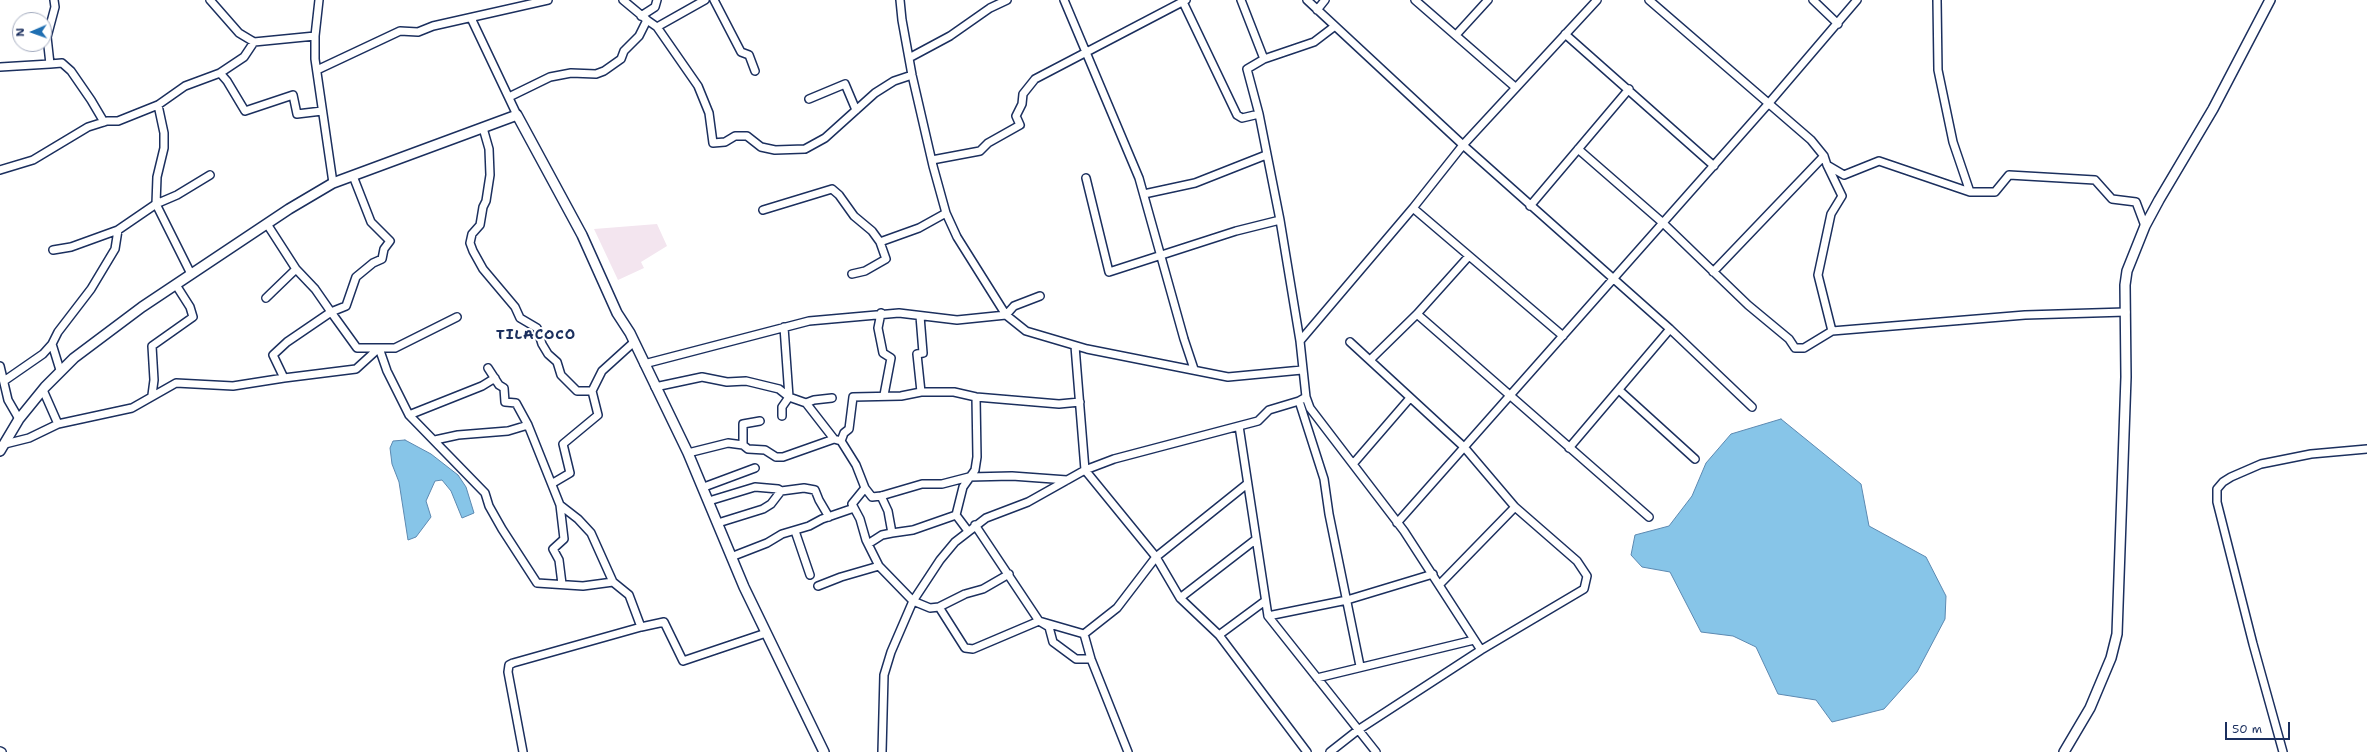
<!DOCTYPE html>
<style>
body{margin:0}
#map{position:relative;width:2367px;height:752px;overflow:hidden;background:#fff;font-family:"Shantell Sans",sans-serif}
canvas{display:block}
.north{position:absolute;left:12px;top:12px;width:40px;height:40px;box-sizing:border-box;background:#fff;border:1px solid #a4acbf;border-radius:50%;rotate:268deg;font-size:11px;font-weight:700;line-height:16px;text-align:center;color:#1b2f5e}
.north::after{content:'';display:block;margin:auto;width:14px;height:18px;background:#1f6fb2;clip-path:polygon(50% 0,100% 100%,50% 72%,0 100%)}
.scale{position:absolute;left:2225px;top:722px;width:65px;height:18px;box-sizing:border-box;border:2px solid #1b2f5e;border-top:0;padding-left:5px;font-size:12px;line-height:14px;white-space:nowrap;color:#1b2f5e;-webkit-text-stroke:3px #fff;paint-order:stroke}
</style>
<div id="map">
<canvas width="2367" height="752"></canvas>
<div class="north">N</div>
<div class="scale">50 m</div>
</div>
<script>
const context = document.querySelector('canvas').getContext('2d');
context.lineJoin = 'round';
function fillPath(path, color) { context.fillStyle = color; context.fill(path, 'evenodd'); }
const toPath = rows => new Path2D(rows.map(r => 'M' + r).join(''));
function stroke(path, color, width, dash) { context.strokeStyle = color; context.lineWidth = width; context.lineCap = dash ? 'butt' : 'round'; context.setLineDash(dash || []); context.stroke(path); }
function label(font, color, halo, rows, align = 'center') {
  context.font = font + ' "Shantell Sans",sans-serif'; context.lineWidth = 4; context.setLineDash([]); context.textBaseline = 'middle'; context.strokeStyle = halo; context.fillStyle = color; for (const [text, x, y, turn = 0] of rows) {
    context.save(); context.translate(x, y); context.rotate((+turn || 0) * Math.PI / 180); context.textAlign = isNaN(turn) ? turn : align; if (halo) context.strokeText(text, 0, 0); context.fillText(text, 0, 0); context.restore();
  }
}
fillPath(toPath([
 [657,224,667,246,641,262,644,268,618,280,594,229]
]), '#f3e5ef');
const water = toPath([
 [1781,419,1861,484,1869,526,1926,557,1946,596,1945,619,1917,672,1884,709,1832,722,1816,700,1778,694,1756,647,1733,636,1701,632,1670,572,1642,567,1631,555,1635,535,1669,526,1692,496,1706,463,1731,434,1781,419],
 [405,440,431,454,458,475,466,487,474,513,462,518,451,491,442,480,435,481,426,501,431,517,416,537,408,540,399,482,392,464,390,448,393,441,405,440]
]);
fillPath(water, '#87c5e8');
stroke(water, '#5c89b1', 1);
const minor = toPath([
 [210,0,239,33,254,42,315,36],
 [319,0,315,36,315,59,333,183],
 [623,0,647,20],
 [705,0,657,27,698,86,709,113,713,143,725,142,735,136,747,136,761,147,775,150,805,149,825,138,875,93,894,81,912,75],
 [714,0,741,52,749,55,755,71],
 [900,0,902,20,912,75,933,166,946,213,957,237,1006,315,1014,306,1040,296],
 [1064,0,1139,178,1184,339,1194,369],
 [1241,0,1264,59],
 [1307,0,1463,145,1670,329,1752,407],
 [1415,0,1515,87],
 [1649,0,1811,140,1824,156,1827,165,1844,175,1879,161,1970,192],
 [1813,0,1838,24],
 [1937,0,1938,70,1953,142,1970,192,1995,192,2009,175,2095,180,2112,199,2136,202,2145,226],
 [1183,2,1237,115,1242,118,1259,114],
 [1317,10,1325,0],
 [641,16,655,7,657,0],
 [471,18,517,115],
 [1565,34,1714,166],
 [1456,35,1488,0],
 [909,58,950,36,990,8,1007,0],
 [50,64,62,63,71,71,91,100,104,122],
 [0,67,50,64,47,37,55,7,54,0],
 [317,70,400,31,418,32,433,26,548,0],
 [220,73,227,81,245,111,293,95,297,114,322,111],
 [509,97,550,77,571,73,596,74,604,71,621,59,624,51,639,36,647,20,657,27],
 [809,99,845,84,856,110],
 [158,105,164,133,164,148,157,177,156,204,191,274],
 [483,128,489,149,490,175,486,201,483,207,480,225,472,234,470,243,473,251,483,269,515,307,520,318,537,328,542,344,548,354,557,362,561,375,577,391,592,391],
 [1578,149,1663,223,1748,305,1789,339,1795,348,1804,348,1832,331],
 [932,160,980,151,988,143,1020,125,1016,116,1022,104,1023,94,1035,79,1186,0],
 [1827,165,1842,196,1831,214,1818,275,1832,331,2025,315,2126,312],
 [0,170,33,160,88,127,107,121,118,121,158,105,185,86,220,73,244,57,254,42],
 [353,176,371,222,390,241,384,249,382,259,373,263,356,277,346,306,331,312,357,348,379,348,387,371,409,415,485,493,489,506,502,529,537,583,583,586,613,582],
 [1086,178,1109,272,1236,231,1280,220],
 [1144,194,1195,183,1266,155],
 [1530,206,1629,89],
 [1413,208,1563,336],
 [763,210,832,189,839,195,854,216,872,231,880,242,886,259,865,271,852,274],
 [880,242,919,228,946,213],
 [53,250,71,247,118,230,156,204,177,195,210,175],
 [1713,272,1824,156],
 [266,298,296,269],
 [881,313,878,328,883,353,891,358,884,395],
 [1417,314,1649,517],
 [920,316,923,353,917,354,921,392],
 [1300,341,1280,220,1259,114,1247,69,1264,59,1314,42,1335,26],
 [52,344,60,370],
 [1075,346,1085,470,1156,557,1180,598,1219,635,1307,752],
 [1370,360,1417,314,1469,256],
 [644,364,809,321,899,313,957,320,1006,315,1026,331,1087,349,1228,377,1302,370],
 [0,366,8,400,19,419],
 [488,368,499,385,504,388,505,402,516,403,528,425,560,505,578,519,591,533,613,582,629,595,641,627],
 [284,378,356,369,379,348,395,348,457,317],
 [4,381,43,354,52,344,58,332,91,289,115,249,118,230],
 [655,387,702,377,727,382,746,381,779,389,789,397,806,403,834,439],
 [43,390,58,424],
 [1619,390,1695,459],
 [152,395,154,380,152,346,193,317,190,307,176,285],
 [1306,397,1299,401,1269,410,1258,421,1239,426,1268,616,1347,600,1433,574],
 [1299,401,1324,479,1329,514,1360,666],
 [806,403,814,400,832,398],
 [409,415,482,386,495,378],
 [782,416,782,407,789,397,784,327],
 [435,440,458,435,508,431,528,425],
 [841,441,844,433,849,429,853,397,901,396,921,392,954,392,976,397,1059,404,1080,402],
 [5,444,29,438,58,424,132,408,176,383,233,386,284,378,273,355,287,342,331,312,315,289,296,269,267,224],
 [743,445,743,424,760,421],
 [1569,448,1670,329],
 [688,453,728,443,743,445,748,449,765,450,776,457,783,457,834,439,841,441,856,465,865,488,852,504,860,519,866,540,879,566,913,601,930,608,939,607,965,594,983,589,1009,574],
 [1353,464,1410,398],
 [553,483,570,473,563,444,598,415,592,391,602,371,634,342],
 [704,487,755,468],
 [865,488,872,497,881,496,922,484,942,484,969,477,1012,476,1067,480],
 [881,496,888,511,892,533,913,530,956,515],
 [709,501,755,487,778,489,781,491,804,488,815,490,819,500,829,517],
 [560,505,564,539,553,549,559,560,562,584],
 [718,523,763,509,771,504,781,491],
 [1397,523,1769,103,1857,0],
 [975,525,1039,621,1049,627,1053,642,1076,659,1091,659],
 [795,531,810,575],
 [968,531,956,515,963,487,975,470,977,457,976,397],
 [868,544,882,535,892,533],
 [731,557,767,543,782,534,809,526,822,519,854,508],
 [1440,584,1515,507],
 [818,586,841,577,879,566],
 [1180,598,1255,540],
 [939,607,965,648,973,649,1039,621,1084,634,1117,608,1156,557,1247,484],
 [1268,616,1376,752],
 [1084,634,1091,659,1128,752],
 [1219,635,1265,601],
 [1481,650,1404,531,1310,408,1306,397,1300,341,1413,208,1463,145,1597,0],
 [1317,678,1474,640],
 [0,751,2,752],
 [523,752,508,672,509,665,513,663,641,627,664,622,683,661,766,633],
 [882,752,884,675,891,652,913,601,940,560,955,542,986,518,1028,502,1085,470,1114,459,1239,426],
 [1330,752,1358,730,1481,650,1584,589,1587,576,1577,561,1515,507,1464,447,1350,342],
 [2283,752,2253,644,2217,502,2217,489,2223,482,2231,477,2261,464,2311,454,2367,449]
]);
const tertiary = toPath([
 [0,451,19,419,45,387,74,358,142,307,289,209,333,183,517,115,582,235,617,313,630,333,688,453,744,587,824,752],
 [2064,752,2090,708,2111,658,2117,634,2126,377,2125,285,2127,271,2145,226,2159,200,2213,109,2270,0]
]);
stroke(minor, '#1b2f5e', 10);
stroke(tertiary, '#1b2f5e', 12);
stroke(minor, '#fff', 7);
stroke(tertiary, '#fff', 9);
context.letterSpacing = '1px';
label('bold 14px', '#1b2f5e', '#fff', [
 ["TILACOCO",536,335]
]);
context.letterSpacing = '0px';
</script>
